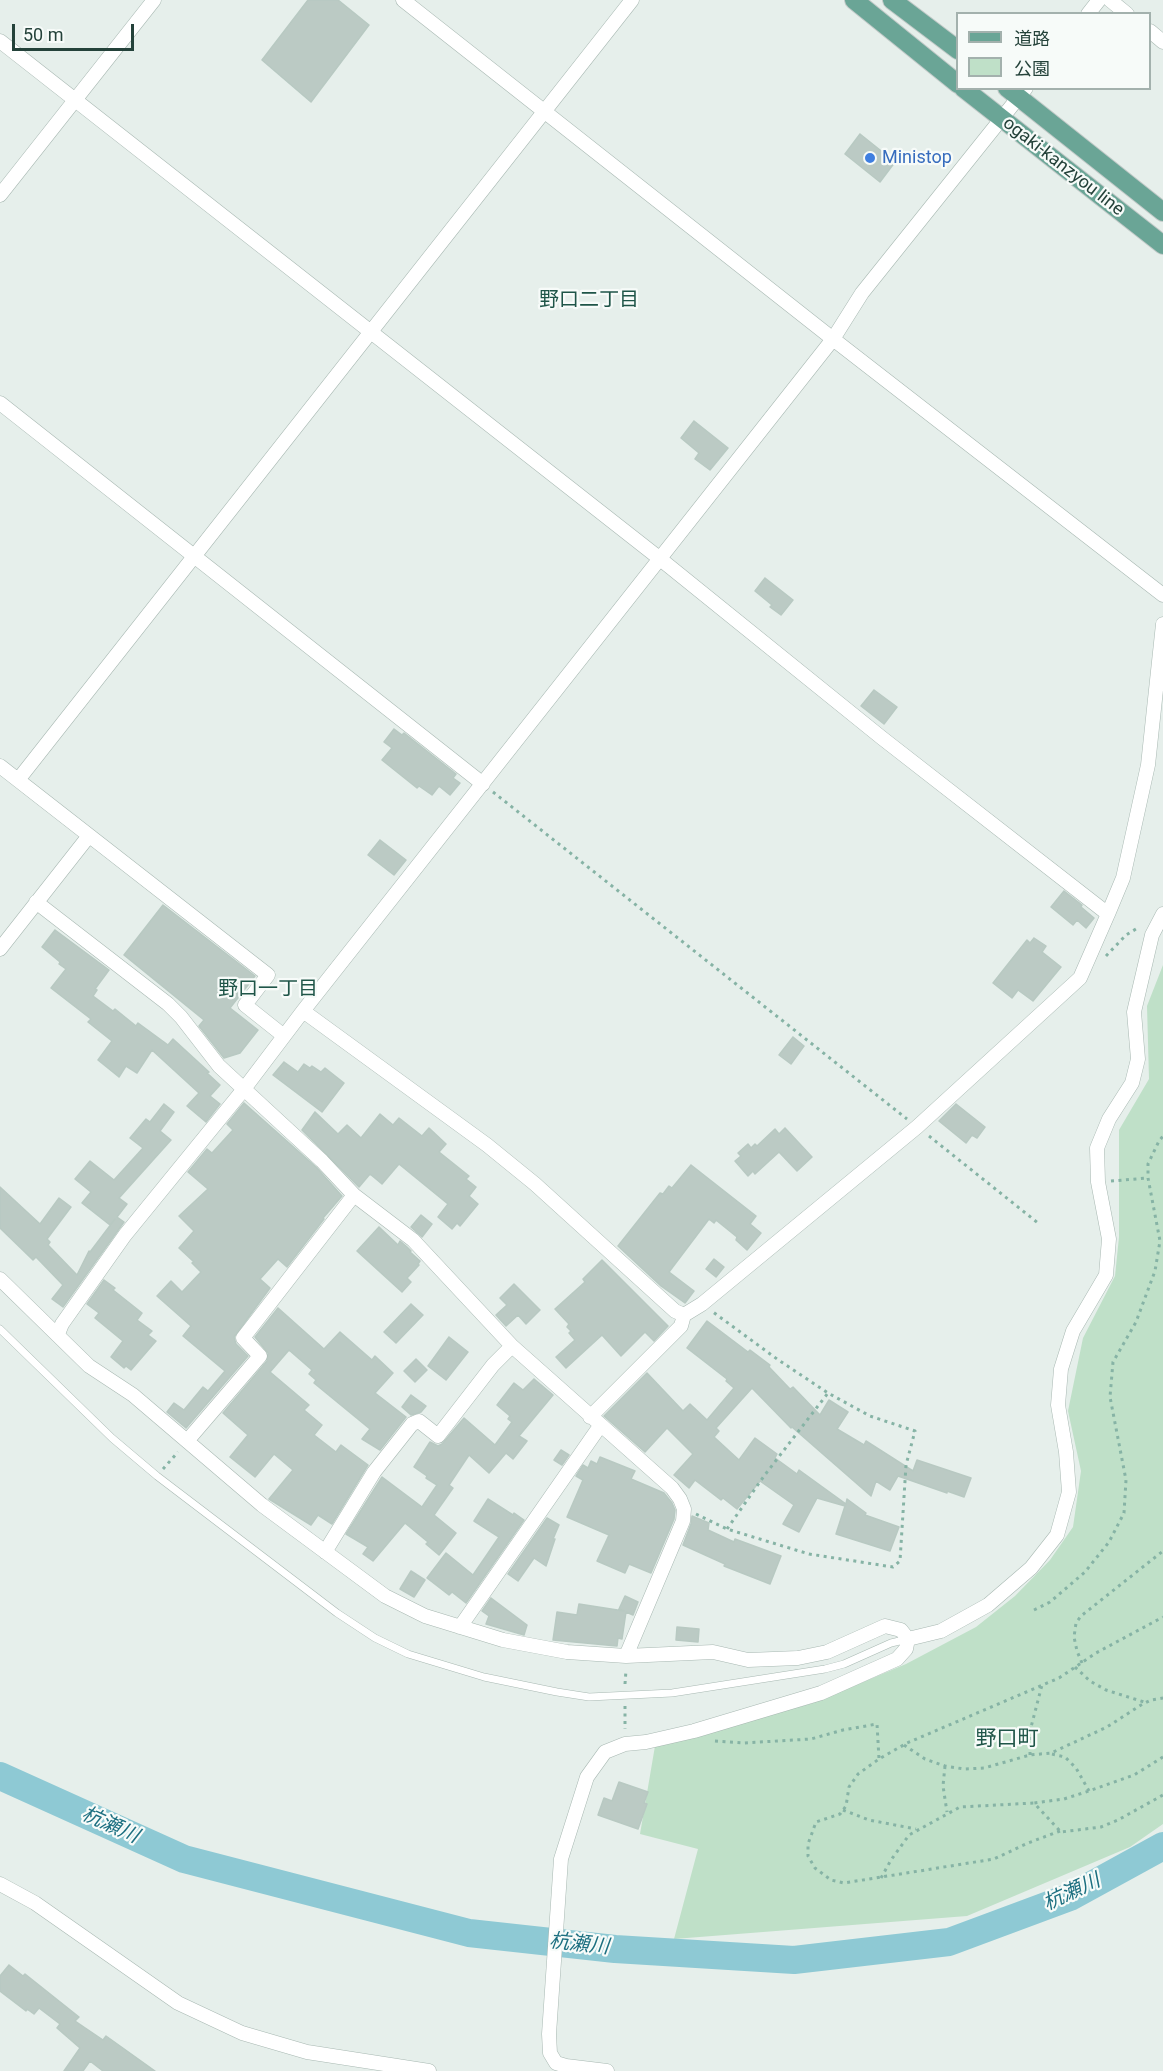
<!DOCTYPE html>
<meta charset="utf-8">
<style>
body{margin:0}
#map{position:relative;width:1163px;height:2071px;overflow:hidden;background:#e6efeb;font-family:Roboto,"Noto Sans JP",sans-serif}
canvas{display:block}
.legend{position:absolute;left:956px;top:12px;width:195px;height:78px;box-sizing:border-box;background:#f7fbf9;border:2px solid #a3b1ad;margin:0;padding:8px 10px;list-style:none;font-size:18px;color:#24423a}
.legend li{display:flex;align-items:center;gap:12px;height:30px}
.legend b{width:30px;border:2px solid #a3b1ad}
.scale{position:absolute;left:12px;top:24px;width:122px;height:27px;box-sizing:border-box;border:3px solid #24423a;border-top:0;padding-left:8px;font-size:18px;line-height:21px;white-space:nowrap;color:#24423a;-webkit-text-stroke:4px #f7fbf9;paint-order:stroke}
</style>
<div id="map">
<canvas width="1163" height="2071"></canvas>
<ul class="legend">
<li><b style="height:8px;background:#6aa596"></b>道路</li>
<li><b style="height:16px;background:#bfe0c8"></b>公園</li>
</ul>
<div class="scale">50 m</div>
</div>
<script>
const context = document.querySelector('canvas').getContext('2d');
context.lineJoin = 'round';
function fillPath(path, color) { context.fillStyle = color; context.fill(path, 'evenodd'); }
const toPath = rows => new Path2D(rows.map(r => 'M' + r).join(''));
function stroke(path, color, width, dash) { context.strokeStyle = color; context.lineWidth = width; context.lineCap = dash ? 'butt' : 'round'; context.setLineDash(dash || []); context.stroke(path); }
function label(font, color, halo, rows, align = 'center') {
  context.font = font + ' Roboto,"Noto Sans JP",sans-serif'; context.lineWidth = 4.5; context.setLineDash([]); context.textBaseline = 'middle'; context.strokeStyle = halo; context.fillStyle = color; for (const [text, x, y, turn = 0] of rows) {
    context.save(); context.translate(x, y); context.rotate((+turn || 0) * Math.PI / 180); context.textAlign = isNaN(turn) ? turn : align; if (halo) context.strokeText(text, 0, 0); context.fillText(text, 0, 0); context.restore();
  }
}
fillPath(toPath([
 [1163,965,1163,1824,1130,1847,967,1916,674,1939,698,1849,640,1834,655,1746,813,1703,906,1664,976,1627,1015,1596,1050,1560,1073,1527,1081,1471,1068,1411,1083,1338,1115,1276,1119,1237,1119,1130,1149,1079,1147,1006]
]), '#bfe0c8');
stroke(toPath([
 [0,1776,184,1859,469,1933,615,1949,794,1960,949,1942,1070,1897,1163,1846]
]), '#8ec9d4', 28);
const building = toPath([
 [308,0,338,0,369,25,311,102,262,60,308,0],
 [860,134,895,162,880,182,845,154,860,134],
 [694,421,728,448,710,470,695,459,699,453,681,438,694,421],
 [765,578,793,600,781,615,770,607,772,605,755,591,765,578],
 [874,690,897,707,884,724,861,706,874,690],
 [394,729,402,735,404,733,456,774,453,778,460,783,450,795,439,786,432,795,419,786,417,788,382,760,392,748,384,742,394,729],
 [380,840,406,860,394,875,368,855,380,840],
 [1064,891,1082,905,1081,907,1094,918,1086,928,1077,920,1073,925,1051,907,1064,891],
 [163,905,255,976,230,1008,258,1030,240,1053,224,1058,199,1026,204,1020,124,955,163,905],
 [55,930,109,970,95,989,97,990,93,996,113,1011,115,1009,136,1026,138,1023,168,1045,173,1039,209,1072,207,1073,220,1085,210,1096,220,1104,206,1122,187,1106,199,1093,152,1050,137,1073,126,1066,119,1077,98,1060,112,1041,88,1022,91,1019,51,988,66,969,59,964,60,962,42,947,55,930],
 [1034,938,1046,946,1042,952,1061,967,1033,1001,1018,990,1012,998,993,983,1027,940,1030,943,1034,938],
 [793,1037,804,1046,791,1064,779,1055,793,1037],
 [284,1062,298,1072,304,1064,310,1068,312,1066,321,1072,325,1068,344,1083,322,1112,273,1075,284,1062],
 [244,1103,316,1167,342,1196,323,1218,324,1219,287,1267,278,1259,260,1279,270,1288,234,1337,236,1344,248,1356,186,1428,167,1412,174,1403,184,1410,203,1387,208,1391,225,1371,183,1336,191,1326,157,1296,171,1281,182,1292,201,1272,192,1263,194,1262,179,1248,194,1231,179,1216,208,1189,188,1172,207,1149,212,1153,233,1130,227,1124,244,1103],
 [164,1104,174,1112,160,1131,171,1140,119,1198,127,1204,117,1217,124,1222,63,1307,52,1299,63,1285,36,1257,33,1260,0,1228,0,1187,40,1224,59,1198,71,1207,47,1239,50,1242,48,1245,77,1275,89,1251,90,1252,115,1219,110,1225,82,1203,91,1192,75,1179,90,1161,114,1180,143,1148,130,1138,146,1119,150,1122,164,1104],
 [956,1104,985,1127,977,1138,972,1135,966,1143,939,1121,956,1104],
 [315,1112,338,1134,347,1125,361,1138,380,1114,393,1125,399,1118,422,1136,429,1128,446,1144,439,1152,469,1176,466,1179,476,1187,469,1196,478,1204,460,1226,457,1223,452,1229,438,1217,448,1204,399,1164,382,1184,370,1174,359,1187,302,1130,315,1112],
 [785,1128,812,1157,797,1171,779,1152,755,1174,753,1171,748,1176,735,1161,741,1156,738,1153,748,1144,751,1148,755,1144,757,1146,775,1129,779,1134,785,1128],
 [691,1165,756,1216,750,1224,761,1233,747,1250,736,1240,737,1237,716,1220,714,1223,709,1219,669,1272,694,1291,685,1303,661,1286,618,1246,660,1193,663,1194,669,1186,672,1188,691,1165],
 [421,1215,432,1224,422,1237,411,1227,421,1215],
 [379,1227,398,1245,400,1241,407,1247,411,1251,410,1252,420,1261,418,1264,419,1265,407,1278,411,1282,402,1292,357,1251,379,1227],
 [714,1259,724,1267,716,1277,706,1269,714,1259],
 [602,1260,668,1326,654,1341,645,1332,621,1356,602,1335,566,1368,556,1357,575,1340,569,1333,571,1331,567,1327,569,1324,555,1309,585,1282,583,1279,602,1260],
 [104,1280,115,1288,113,1290,142,1313,137,1320,152,1331,148,1335,156,1341,131,1370,126,1366,124,1368,111,1357,123,1341,95,1318,99,1313,87,1304,104,1280],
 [514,1284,540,1310,526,1324,518,1315,506,1326,496,1315,507,1305,500,1298,514,1284],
 [411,1304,423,1315,396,1343,384,1332,411,1304],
 [278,1308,324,1349,340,1332,372,1360,375,1356,393,1373,375,1393,406,1417,380,1450,362,1439,370,1429,314,1383,316,1380,309,1374,312,1370,289,1350,270,1372,309,1405,304,1410,322,1425,314,1435,336,1452,341,1445,368,1465,332,1524,318,1515,311,1525,269,1499,293,1470,274,1454,255,1477,230,1457,248,1435,223,1413,267,1361,268,1353,255,1337,278,1308],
 [707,1321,748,1352,750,1350,770,1365,769,1367,790,1389,793,1387,820,1415,829,1400,848,1412,837,1429,864,1445,866,1441,913,1471,917,1460,971,1478,964,1497,947,1491,947,1493,898,1476,890,1490,876,1481,871,1496,792,1427,791,1428,752,1388,716,1428,719,1431,714,1437,739,1460,755,1438,777,1454,775,1458,797,1474,799,1470,846,1504,847,1499,866,1513,865,1515,899,1527,890,1551,836,1534,845,1506,817,1498,799,1532,783,1524,794,1505,760,1481,737,1509,723,1498,721,1500,695,1480,689,1488,674,1475,693,1454,667,1428,645,1452,604,1416,647,1373,683,1411,690,1404,707,1420,734,1388,726,1381,727,1379,687,1348,707,1321],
 [449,1337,468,1352,446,1380,428,1366,449,1337],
 [416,1359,427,1370,415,1382,404,1371,416,1359],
 [534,1379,553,1395,519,1436,527,1441,513,1459,506,1453,489,1473,469,1455,449,1485,453,1488,434,1515,456,1533,439,1555,426,1544,428,1542,405,1523,373,1561,363,1554,368,1547,346,1534,382,1477,422,1507,437,1485,426,1478,427,1476,414,1467,430,1442,438,1446,442,1444,464,1418,495,1445,512,1422,508,1419,510,1416,497,1405,514,1383,523,1390,534,1379],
 [411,1395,426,1406,421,1412,411,1415,402,1407,411,1395],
 [561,1450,569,1455,562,1465,554,1460,561,1450],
 [600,1457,635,1471,631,1479,664,1493,672,1503,675,1510,674,1519,651,1573,629,1564,625,1573,597,1561,609,1535,567,1517,583,1480,576,1476,583,1465,588,1468,591,1461,597,1464,600,1457],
 [488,1499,513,1515,514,1513,524,1520,466,1603,452,1592,449,1595,427,1578,446,1553,473,1575,499,1537,474,1521,488,1499],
 [692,1516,709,1523,708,1530,734,1542,735,1539,781,1556,770,1584,724,1566,725,1564,683,1545,691,1524,692,1516],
 [547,1518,559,1525,553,1539,555,1539,546,1566,534,1558,518,1581,508,1574,547,1518],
 [411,1571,425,1580,414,1597,400,1589,411,1571],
 [625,1596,638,1602,633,1615,626,1612,622,1639,618,1638,617,1646,553,1640,557,1612,577,1615,579,1604,624,1611,619,1609,625,1596],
 [491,1598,527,1625,524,1635,486,1624,489,1616,482,1611,491,1598],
 [677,1627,699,1629,698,1642,676,1640,677,1627],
 [619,1782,648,1792,644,1803,647,1804,638,1829,598,1815,604,1798,612,1801,619,1782],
 [9,1965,23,1976,25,1974,79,2017,75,2021,103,2040,106,2036,155,2071,103,2071,90,2061,83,2071,64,2071,80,2048,57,2028,60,2024,39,2008,34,2014,27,2009,26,2011,0,1991,0,1976,9,1965]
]);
fillPath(building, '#bbcac4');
stroke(building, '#b8c9c2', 1.5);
const lane = toPath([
 [0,1329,112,1438,157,1476,337,1613,375,1638,408,1654,484,1677,557,1692,589,1697,672,1693,825,1669,844,1664,891,1643,908,1639]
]);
const street = toPath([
 [403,0,833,339,1163,595],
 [1110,0,1127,14],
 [1088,14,1099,0],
 [1150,31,1163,42],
 [0,41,659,558,882,738,1108,914,1080,978,917,1127,702,1304,684,1315,675,1311,535,1184,487,1145,303,1011],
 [0,195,154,0],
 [0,403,483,784],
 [0,766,268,975,245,1005,284,1036],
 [18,780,632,0],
 [36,902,168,1004,181,1017,219,1066,322,1161,354,1195,413,1240,512,1346,672,1488,680,1499,684,1509,683,1521,626,1656],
 [1108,914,1123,878,1148,765,1163,624],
 [0,949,88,837],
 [0,1279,89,1366,133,1395,262,1505,385,1596,425,1616,503,1640,567,1652,626,1656,713,1652,748,1660,798,1658,827,1652,885,1626,901,1630,908,1639,906,1649,897,1659,821,1693,694,1731,646,1742,625,1744,605,1752,587,1777,561,1859,549,2034,550,2053,556,2063,566,2066,607,2071],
 [58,1334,62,1324,125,1235,244,1089,303,1011,833,339,862,293,1026,88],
 [590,1417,681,1326,684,1315],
 [187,1441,260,1356,243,1338,354,1195],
 [325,1552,374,1472,412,1424,419,1421,438,1436,493,1365,512,1346],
 [460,1627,600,1426],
 [908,1639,941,1631,988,1605,1031,1568,1057,1535,1069,1492,1066,1452,1058,1405,1061,1369,1073,1331,1106,1275,1109,1239,1098,1182,1097,1148,1109,1119,1132,1083,1138,1059,1134,1012,1152,935,1163,914],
 [0,1884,35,1903,178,2003,242,2033,307,2052,429,2071]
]);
const primary = toPath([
 [854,0,958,84],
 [892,0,958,50],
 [963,88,1163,245],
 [1007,88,1163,212]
]);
stroke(lane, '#a8b8b2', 8);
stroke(street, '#a8b8b2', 15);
stroke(primary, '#c2cac8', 20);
stroke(toPath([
 [493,792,907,1119],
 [1106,956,1126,935,1136,929,1139,930],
 [929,1136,1038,1223],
 [1111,1181,1148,1178],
 [163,1469,178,1452],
 [696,1514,727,1529,809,1554,893,1567,900,1561,906,1465,915,1431,870,1416,828,1393,777,1359,713,1312],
 [727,1529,764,1476,828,1393],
 [1034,1610,1050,1602,1085,1572,1109,1542,1124,1513,1126,1480,1110,1397,1113,1362,1136,1322,1155,1271,1160,1241,1148,1178,1148,1164,1159,1141,1163,1136],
 [1082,1663,1077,1651,1074,1637,1076,1623,1081,1616,1163,1551],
 [1075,1667,1090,1681,1106,1690,1144,1702],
 [625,1684,626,1670],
 [625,1706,625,1729],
 [715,1741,743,1743,811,1739,843,1730,877,1724,879,1759],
 [904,1745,925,1759,945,1766,964,1769,984,1768,1030,1755,1051,1753,1107,1727,1141,1705,1151,1700,1163,1698],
 [1052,1754,1065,1757,1076,1768,1089,1791],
 [1030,1755,1030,1731,1042,1685],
 [1163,1757,1134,1775,1089,1791,1064,1799,1034,1803,1061,1832,1101,1827,1118,1820,1163,1795],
 [945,1766,943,1786,947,1812],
 [843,1810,869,1820,916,1829],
 [1060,1831,1028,1843,994,1859,844,1883,831,1880,815,1868,808,1856,808,1844,816,1822,840,1814,846,1806,849,1787,858,1774,879,1759,907,1743,1059,1678,1096,1653,1163,1617],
 [881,1878,891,1860,909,1835,960,1807,1034,1803]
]), '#86b3a5', 3, [3, 4.5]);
stroke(lane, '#fff', 7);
stroke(street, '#fff', 14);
stroke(primary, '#6aa596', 18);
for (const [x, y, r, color] of [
 [870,158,6,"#3f7fe0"]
]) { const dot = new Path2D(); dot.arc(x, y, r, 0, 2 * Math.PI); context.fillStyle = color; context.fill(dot); stroke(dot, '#f7fbf9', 2); }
label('18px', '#366cbe', '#f7fbf9', [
 ["Ministop",882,158]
], 'left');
label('18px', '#24423a', '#f7fbf9', [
 ["ogaki-kanzyou line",1063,167,38]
]);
label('20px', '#1f5548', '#f7fbf9', [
 ["野口二丁目",589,301],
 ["野口一丁目",268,990]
]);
label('italic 20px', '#1c6f80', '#f7fbf9', [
 ["杭瀬川",110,1826,24],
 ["杭瀬川",1072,1893,-25],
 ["杭瀬川",579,1945,6]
]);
label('21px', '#1f5548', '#f7fbf9', [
 ["野口町",1007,1740]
]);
</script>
